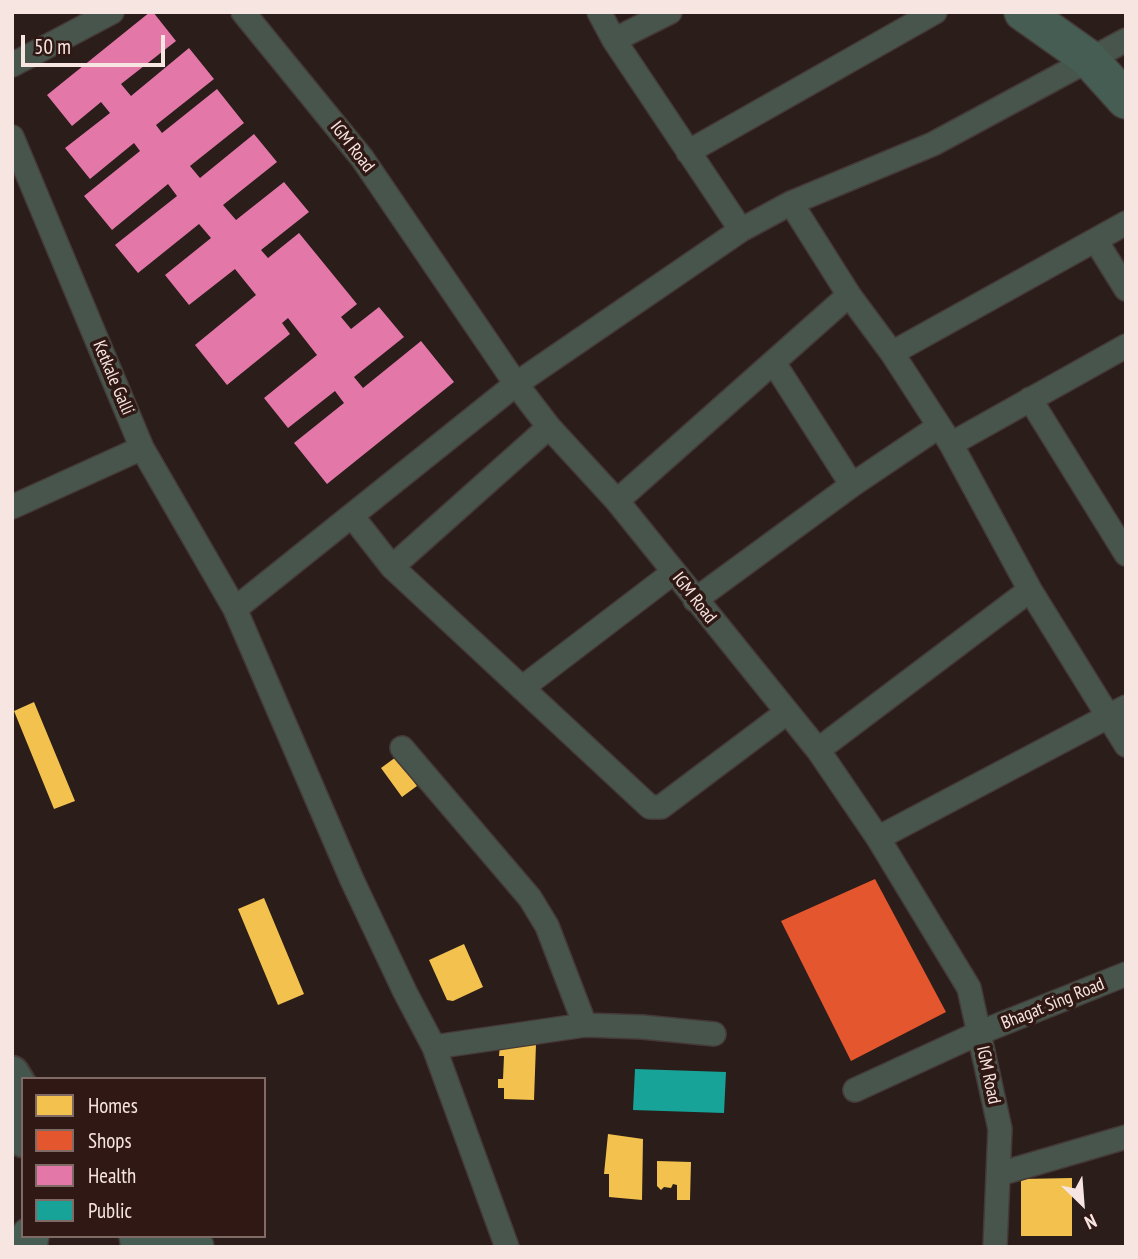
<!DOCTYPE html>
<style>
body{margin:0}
#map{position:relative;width:1138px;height:1259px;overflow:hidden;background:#2a1d1a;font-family:"PT Sans Narrow",sans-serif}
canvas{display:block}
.frame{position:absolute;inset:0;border:14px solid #f7e5e2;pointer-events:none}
.legend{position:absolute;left:21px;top:1077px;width:245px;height:161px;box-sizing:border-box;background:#301814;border:2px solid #806a66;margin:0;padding:9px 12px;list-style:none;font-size:21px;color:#f7e5e2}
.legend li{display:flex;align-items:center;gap:14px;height:35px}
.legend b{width:35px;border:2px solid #806a66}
.north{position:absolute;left:1047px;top:1168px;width:70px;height:70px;-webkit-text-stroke:5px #301814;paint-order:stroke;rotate:155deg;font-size:19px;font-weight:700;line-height:28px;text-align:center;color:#f7e5e2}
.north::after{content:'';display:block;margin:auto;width:24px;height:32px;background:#f7e5e2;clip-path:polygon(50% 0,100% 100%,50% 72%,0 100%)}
.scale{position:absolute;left:21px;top:35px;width:144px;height:32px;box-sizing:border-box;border:4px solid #f7e5e2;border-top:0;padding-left:9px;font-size:21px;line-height:24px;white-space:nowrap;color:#f7e5e2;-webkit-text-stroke:5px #301814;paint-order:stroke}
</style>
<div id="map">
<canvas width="1138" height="1259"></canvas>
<div class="frame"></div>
<ul class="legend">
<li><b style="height:19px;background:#f2c14e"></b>Homes</li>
<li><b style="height:19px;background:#e4572e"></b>Shops</li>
<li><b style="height:19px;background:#e377a8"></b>Health</li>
<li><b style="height:19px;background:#17a398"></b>Public</li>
</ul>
<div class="north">N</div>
<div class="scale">50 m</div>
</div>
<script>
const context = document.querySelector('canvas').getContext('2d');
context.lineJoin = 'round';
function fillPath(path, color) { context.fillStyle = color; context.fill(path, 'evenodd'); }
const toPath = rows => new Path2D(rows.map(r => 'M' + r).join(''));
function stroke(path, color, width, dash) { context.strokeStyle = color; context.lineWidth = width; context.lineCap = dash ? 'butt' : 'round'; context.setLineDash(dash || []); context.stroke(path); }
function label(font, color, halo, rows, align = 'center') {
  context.font = font + ' "PT Sans Narrow",sans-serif'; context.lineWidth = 7; context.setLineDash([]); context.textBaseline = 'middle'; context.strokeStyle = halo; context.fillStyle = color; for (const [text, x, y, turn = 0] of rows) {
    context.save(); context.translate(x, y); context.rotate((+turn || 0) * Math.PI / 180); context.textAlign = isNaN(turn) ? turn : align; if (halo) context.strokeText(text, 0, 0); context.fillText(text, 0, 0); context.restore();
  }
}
fillPath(toPath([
 [34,702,75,801,54,809,14,711],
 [396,757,417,786,402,797,381,768],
 [264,898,304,994,278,1005,238,909],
 [464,944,483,987,453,1001,447,1000,429,960],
 [500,1044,536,1044,534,1100,504,1099,504,1088,498,1088,498,1079,503,1079,504,1056,499,1056],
 [608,1134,643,1139,642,1200,609,1197,609,1174,604,1174],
 [657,1161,691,1162,690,1200,677,1200,677,1185,673,1184,671,1188,664,1187,661,1190,657,1186],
 [1072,1178,1072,1236,1021,1236,1021,1179]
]), '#f2c14e');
fillPath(toPath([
 [875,879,946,1012,851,1061,781,921]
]), '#e4572e');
fillPath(toPath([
 [150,12,153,12,176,41,121,84,131,96,189,48,214,79,156,125,162,133,217,89,244,123,190,166,200,178,254,134,277,162,223,205,236,220,284,182,309,212,261,250,268,258,299,233,357,304,341,317,351,329,379,307,404,337,354,377,363,388,421,341,454,382,327,484,294,443,344,403,335,391,288,428,264,398,317,355,288,318,282,323,290,334,227,385,195,345,256,295,235,269,189,305,165,275,211,238,199,224,138,273,115,245,177,196,168,184,112,230,84,196,140,151,134,143,90,179,65,148,110,113,101,102,72,126,47,95]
]), '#e377a8');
fillPath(toPath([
 [635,1069,726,1072,724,1113,633,1110]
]), '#17a398');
const street = toPath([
 [243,12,362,158,516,384,549,427,617,501,818,750,878,838,969,988,1000,1129,995,1247],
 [599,12,614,40,741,230],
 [614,40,670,12],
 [12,65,112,12],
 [12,137,142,448,235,609],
 [688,152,935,12],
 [791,203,849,295,892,353,951,444,1030,590,1126,745],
 [1096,241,1126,289],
 [892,353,1126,223],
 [774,363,852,485],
 [1030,399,1126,554],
 [951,444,1126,346],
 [617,501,849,295],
 [12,507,142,448],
 [352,516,392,567,650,807,661,807,786,713],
 [392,567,549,427],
 [695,600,852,485,938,427],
 [522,688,674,572],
 [402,748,530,898,547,926,585,1025],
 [818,750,1030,590],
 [878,838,1126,707],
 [434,1047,585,1025,642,1027,714,1034],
 [855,1090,979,1033,1126,974],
 [999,1174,1126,1137],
 [507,1247,434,1047,405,992,352,880,235,609,516,384,741,230,791,203,933,144,1126,40]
]);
const secondary = toPath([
 [12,1073,23,1091],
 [12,1121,23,1140]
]);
const primary = toPath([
 [1023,12,1088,58,1126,100],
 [138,1236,140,1247],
 [169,1236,195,1247],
 [28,1247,30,1236]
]);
stroke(street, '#453a38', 26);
stroke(secondary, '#453a38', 37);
stroke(primary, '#453a38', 40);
stroke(street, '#47554d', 23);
stroke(secondary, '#44564d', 33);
stroke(primary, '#465d53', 37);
label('18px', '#f7e5e2', '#301814', [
 ["IGM Road",352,147,52],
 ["Ketkale Galli",113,378,67],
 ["IGM Road",694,598,52],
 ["Bhagat Sing Road",1053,1004,-22],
 ["IGM Road",988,1075,78]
]);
</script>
